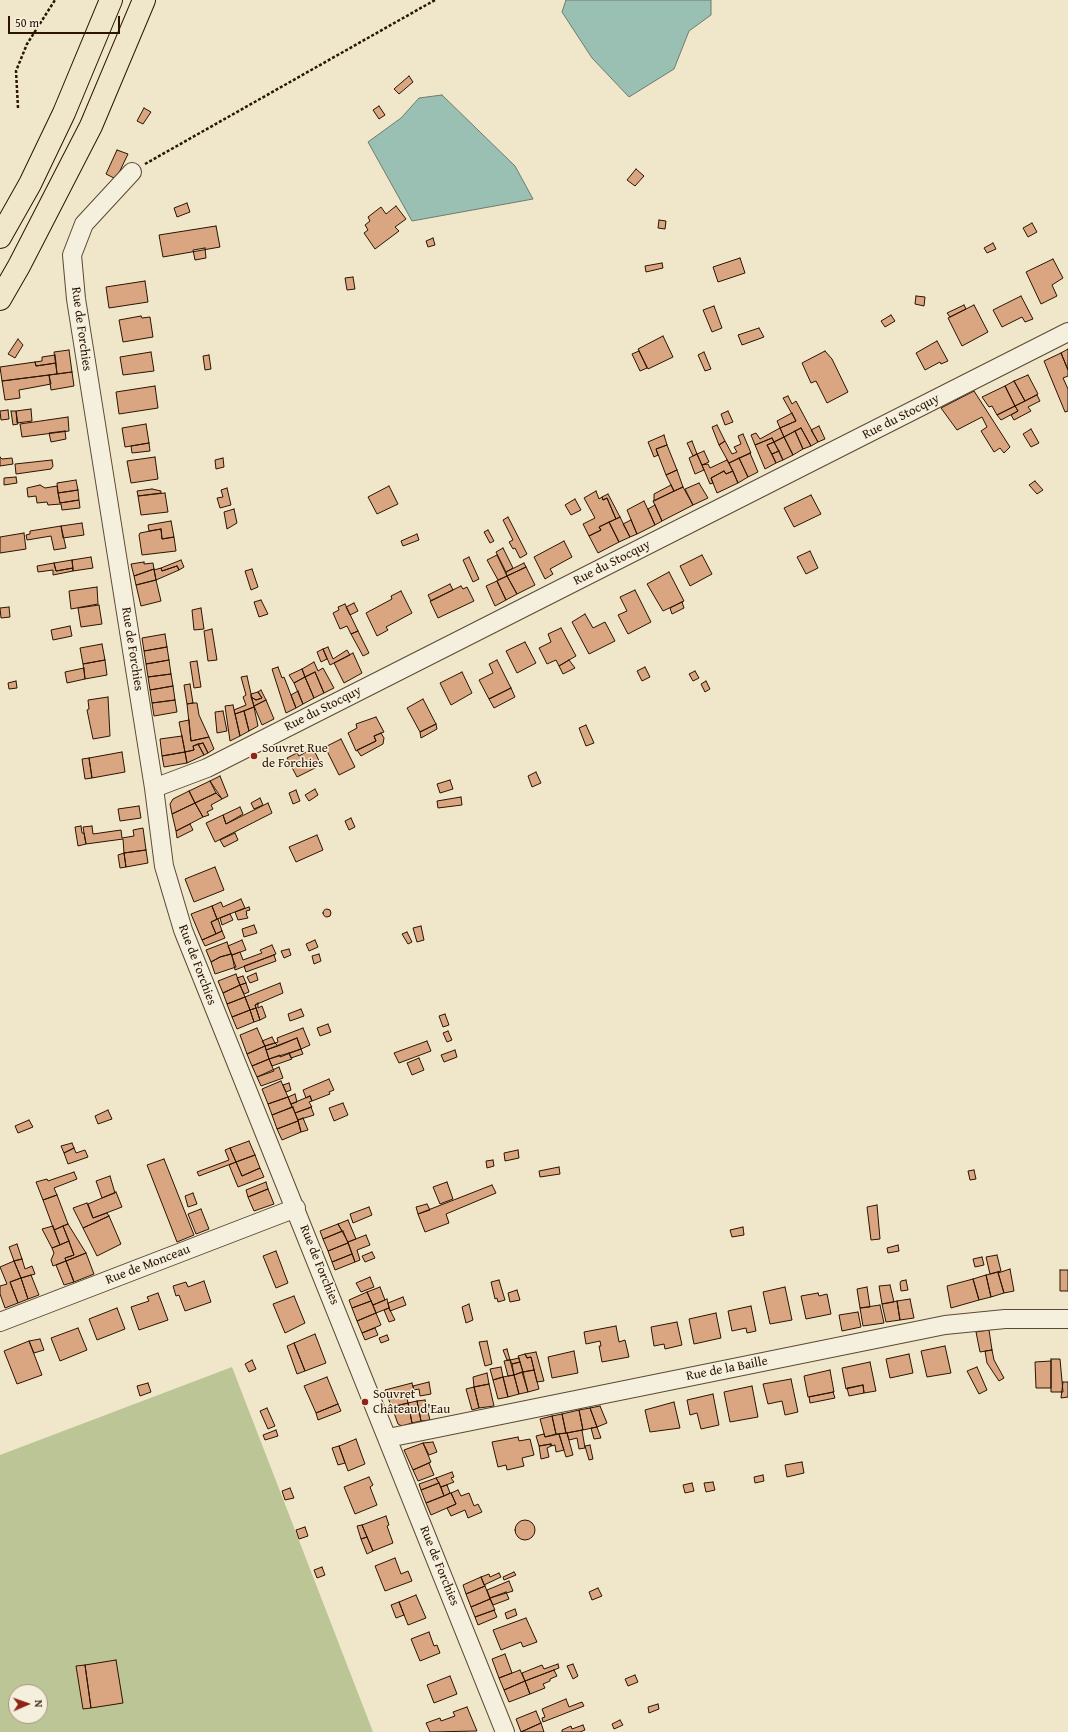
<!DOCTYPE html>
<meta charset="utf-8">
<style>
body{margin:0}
#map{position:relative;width:1068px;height:1732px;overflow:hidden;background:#f0e7ca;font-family:"Gentium Book Plus",serif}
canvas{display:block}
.north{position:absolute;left:8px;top:1684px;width:40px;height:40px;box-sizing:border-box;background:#f5efdd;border:1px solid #a49785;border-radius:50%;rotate:88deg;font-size:11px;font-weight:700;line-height:16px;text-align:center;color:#2b1400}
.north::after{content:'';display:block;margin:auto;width:14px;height:18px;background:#8f2418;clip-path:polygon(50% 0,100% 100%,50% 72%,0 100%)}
.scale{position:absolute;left:8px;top:16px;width:112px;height:18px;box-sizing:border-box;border:2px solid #2b1400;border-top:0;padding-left:5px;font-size:12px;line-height:14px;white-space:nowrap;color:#2b1400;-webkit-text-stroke:3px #f5efdd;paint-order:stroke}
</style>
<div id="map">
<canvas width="1068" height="1732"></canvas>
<div class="north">N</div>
<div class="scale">50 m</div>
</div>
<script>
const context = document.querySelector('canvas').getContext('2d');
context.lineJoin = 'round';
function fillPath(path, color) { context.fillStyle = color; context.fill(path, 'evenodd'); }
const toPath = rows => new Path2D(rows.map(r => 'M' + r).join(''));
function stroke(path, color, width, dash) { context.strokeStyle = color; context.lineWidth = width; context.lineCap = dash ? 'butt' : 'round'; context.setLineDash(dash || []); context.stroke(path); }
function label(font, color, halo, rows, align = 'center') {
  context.font = font + ' "Gentium Book Plus",serif'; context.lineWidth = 3; context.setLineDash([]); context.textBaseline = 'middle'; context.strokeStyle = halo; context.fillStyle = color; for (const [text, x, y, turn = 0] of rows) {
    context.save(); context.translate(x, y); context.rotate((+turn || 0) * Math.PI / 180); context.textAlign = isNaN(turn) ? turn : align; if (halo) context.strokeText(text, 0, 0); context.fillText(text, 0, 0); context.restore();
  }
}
fillPath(toPath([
 [232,1367,373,1732,0,1732,0,1455],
 [16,1692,40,1692,40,1716,16,1716]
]), '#bcc595');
const water = toPath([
 [566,0,711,0,711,15,689,31,674,69,629,97,592,58,562,12,566,0],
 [442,95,515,166,533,199,412,221,368,142,401,118,419,98,442,95]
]);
fillPath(water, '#9ac0b4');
stroke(water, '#6e7b6c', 1);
const building = toPath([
 [409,76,413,82,399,94,394,89,409,76],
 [379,106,385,115,379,119,373,110,379,106],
 [144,108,151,112,143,124,137,121,144,108],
 [117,150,128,154,116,179,106,174,117,150],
 [636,169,644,176,635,186,627,180,636,169],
 [187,203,190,212,177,217,174,208,187,203],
 [396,206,406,219,395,227,399,231,375,249,364,233,368,230,365,225,370,221,368,217,381,207,386,214,396,206],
 [659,220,666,221,665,229,658,228,659,220],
 [1032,223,1037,232,1028,237,1023,228,1032,223],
 [216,226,220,247,163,257,159,235,216,226],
 [433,238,435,245,428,247,426,241,433,238],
 [993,243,996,249,987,253,984,248,993,243],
 [205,248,206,258,195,260,193,250,205,248],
 [740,258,745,273,718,282,713,267,740,258],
 [1053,259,1063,278,1052,285,1057,296,1041,304,1026,272,1053,259],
 [662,263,663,268,646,272,645,266,662,263],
 [353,277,355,289,347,290,345,278,353,277],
 [145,281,148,302,109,308,106,287,145,281],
 [916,296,925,297,924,306,915,304,916,296],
 [1021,296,1033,319,1025,322,1022,317,1002,327,993,310,1021,296],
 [964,305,966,309,950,317,947,313,964,305],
 [974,305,988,332,962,346,948,318,974,305],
 [714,306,722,328,712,332,703,310,714,306],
 [891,315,895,321,885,327,881,321,891,315],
 [141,316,142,318,150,317,153,337,123,342,119,320,141,316],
 [759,328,764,337,742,345,738,335,759,328],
 [663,336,673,357,648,369,638,349,663,336],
 [18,339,23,345,15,358,8,354,18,339],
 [937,341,948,361,941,364,940,362,925,370,916,353,937,341],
 [1068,349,1068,370,1061,353,1068,349],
 [69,350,72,372,57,374,54,352,69,350],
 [639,351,647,368,640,371,632,354,639,351],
 [825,351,832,359,848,392,827,403,816,381,811,383,802,363,825,351],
 [151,352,154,371,123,375,120,357,151,352],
 [704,352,711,369,705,371,698,355,704,352],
 [1061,353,1068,370,1068,376,1063,378,1068,389,1068,411,1065,412,1044,361,1061,353],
 [55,355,56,363,36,366,35,362,42,361,42,357,55,355],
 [209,355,211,369,205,370,203,356,209,355],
 [35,362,36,366,56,363,57,374,2,381,0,367,35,362],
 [72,372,74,386,51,390,49,375,72,372],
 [49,375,51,384,19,390,20,398,5,400,2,381,49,375],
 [1028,375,1038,394,1025,401,1014,381,1028,375],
 [1014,381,1025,401,1015,406,1005,386,1014,381],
 [155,386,158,408,119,414,116,392,155,386],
 [1005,386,1015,406,997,415,992,406,989,407,982,397,1005,386],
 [974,391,1010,447,1004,453,1000,448,994,452,981,431,987,427,982,417,957,430,941,408,974,391],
 [1037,395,1040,401,1028,407,1031,411,1014,420,1011,415,1018,411,1015,406,1037,395],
 [788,396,792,404,796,401,818,442,811,446,801,428,784,437,780,428,796,421,783,398,788,396],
 [1015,406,1018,411,1001,420,997,415,1015,406],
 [31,409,32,421,17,423,16,411,31,409],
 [8,410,9,419,1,420,0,411,8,410],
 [11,411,16,411,18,424,13,425,11,411],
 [728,411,733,422,725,425,721,414,728,411],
 [792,413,796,421,780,428,777,421,792,413],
 [68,417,69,431,22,437,20,424,68,417],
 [146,424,149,443,125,447,122,428,146,424],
 [717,425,725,441,719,445,712,427,717,425],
 [819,426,825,439,818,442,811,430,819,426],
 [780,428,784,437,774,442,772,438,755,445,751,435,756,433,760,439,780,428],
 [801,428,811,446,803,449,795,431,801,428],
 [1031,429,1039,443,1031,447,1023,434,1031,429],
 [65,431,66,439,51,442,49,433,65,431],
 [795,431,803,449,793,455,784,437,795,431],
 [743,434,751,453,729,463,719,445,725,441,732,454,737,452,734,447,741,444,738,436,743,434],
 [664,435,667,445,656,449,658,455,654,457,648,442,664,435],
 [784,437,793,455,783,460,774,442,784,437],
 [772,438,774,442,767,445,776,463,765,469,755,445,772,438],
 [692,441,697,454,693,456,687,443,692,441],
 [774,442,779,451,772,454,767,445,774,442],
 [149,443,150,451,132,453,131,446,149,443],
 [667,445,677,470,666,475,656,449,667,445],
 [704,451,709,462,702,465,697,454,704,451],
 [779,451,783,460,776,463,772,454,779,451],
 [750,453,758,472,748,477,739,458,750,453],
 [697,454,704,470,695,474,689,458,697,454],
 [0,457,2,459,12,458,13,464,0,466,0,457],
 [155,457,158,479,131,483,127,461,155,457],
 [223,458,224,467,216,469,215,460,223,458],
 [739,458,748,477,738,483,729,463,739,458],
 [52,460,53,466,51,469,16,474,15,464,52,460],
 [727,460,733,471,726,474,724,471,711,478,713,483,710,484,702,465,708,464,710,468,727,460],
 [677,470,683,487,674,491,666,475,677,470],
 [724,471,726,474,733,471,738,483,717,493,711,478,724,471],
 [16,477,17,483,4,485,4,478,16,477],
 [76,480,78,490,58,493,57,483,76,480],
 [1035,481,1043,490,1037,494,1029,485,1035,481],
 [699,483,708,498,693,505,685,489,699,483],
 [40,485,45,488,57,486,60,503,79,500,80,508,62,510,61,504,48,505,47,502,37,503,36,496,28,497,27,488,40,485],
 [671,485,674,491,654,501,654,494,671,485],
 [389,486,398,504,377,514,368,497,389,486],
 [683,487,693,505,662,521,653,501,683,487],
 [227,488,231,505,220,508,217,498,223,497,221,490,227,488],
 [152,489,161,491,161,493,138,496,137,491,152,489],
 [78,490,79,500,60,503,58,493,78,490],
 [596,491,599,499,602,497,603,500,607,498,616,519,599,527,601,530,589,536,583,524,595,518,584,498,596,491],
 [165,493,168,512,141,515,138,496,165,493],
 [608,494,620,517,616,519,607,498,603,500,602,497,608,494],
 [811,495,821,514,794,527,784,508,811,495],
 [575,499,581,510,571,515,565,505,575,499],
 [644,501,655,525,637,534,627,510,644,501],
 [655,505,662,521,655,525,648,509,655,505],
 [234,509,237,523,227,529,224,512,234,509],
 [508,517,527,554,520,558,515,548,513,549,509,542,513,540,503,520,508,517],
 [620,517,630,537,619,542,609,522,620,517],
 [631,520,637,534,630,537,623,524,631,520],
 [171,521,174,537,162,539,161,529,149,531,148,525,171,521],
 [609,522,619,542,598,553,589,536,601,530,599,527,609,522],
 [82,523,84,535,63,538,61,526,82,523],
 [61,526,66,548,54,550,51,536,27,540,26,535,30,534,30,531,61,526],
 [161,529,162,539,174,537,176,551,142,555,139,535,140,533,161,529],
 [488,530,494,541,490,543,484,532,488,530],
 [24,533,26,549,0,553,0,537,24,533],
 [417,534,419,540,403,546,401,541,417,534],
 [564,541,572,557,550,569,553,574,545,579,534,557,564,541],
 [503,548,513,568,506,572,496,552,503,548],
 [810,551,818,568,806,574,797,557,810,551],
 [497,555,507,576,498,580,487,560,497,555],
 [702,555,712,574,690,586,680,566,702,555],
 [91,557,93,568,73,571,72,560,91,557],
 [469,557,479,579,473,582,463,560,469,557],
 [72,560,73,568,56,571,54,563,72,560],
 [181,560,184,567,179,570,177,566,162,571,161,568,181,560],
 [144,562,144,564,153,563,154,569,134,576,131,564,144,562],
 [54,563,56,571,73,568,73,571,53,575,53,570,38,572,37,566,54,563],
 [524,563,526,567,507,576,506,572,524,563],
 [177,566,179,570,156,580,154,570,161,568,162,571,177,566],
 [526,567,535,585,517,594,507,576,526,567],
 [154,569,156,580,136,585,134,576,154,569],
 [252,569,258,587,251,590,245,571,252,569],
 [669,572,684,601,663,611,647,584,669,572],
 [507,576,517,594,506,600,497,581,507,576],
 [156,580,161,601,141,606,136,585,156,580],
 [497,581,506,600,495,606,486,586,497,581],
 [450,584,453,590,431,601,428,595,450,584],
 [461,586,463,589,467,587,474,601,438,618,430,601,461,586],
 [97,587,98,604,71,609,69,591,97,587],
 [635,590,651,622,628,634,618,615,627,611,620,597,635,590],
 [401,591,412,613,386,627,388,630,377,636,366,613,392,599,391,596,401,591],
 [261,600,268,614,259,617,254,602,261,600],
 [682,602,684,608,672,614,670,608,682,602],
 [354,603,358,611,350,615,346,607,354,603],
 [345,604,358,631,351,634,347,626,340,629,333,613,339,610,338,607,345,604],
 [99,605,102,624,81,627,78,608,99,605],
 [9,607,10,617,1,618,0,608,9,607],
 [201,608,204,629,194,630,192,610,201,608],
 [585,614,593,628,605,622,615,641,589,654,572,622,585,614],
 [70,626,72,636,53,640,51,630,70,626],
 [561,628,576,656,559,666,556,660,547,664,539,648,551,642,548,634,561,628],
 [212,629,217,660,208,661,204,631,212,629],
 [358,631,369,653,363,656,351,634,358,631],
 [165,634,167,647,144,651,142,638,165,634],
 [525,642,536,663,517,673,506,651,525,642],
 [102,644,105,660,83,664,80,648,102,644],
 [167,647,169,660,146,664,144,651,167,647],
 [328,647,333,659,347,650,350,655,330,665,323,649,328,647],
 [323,649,327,659,321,662,317,652,323,649],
 [353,653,362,673,344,683,334,663,353,653],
 [105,660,107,675,85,679,83,664,105,660],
 [169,660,171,674,148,677,146,664,169,660],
 [497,660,511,688,489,699,479,680,493,673,489,664,497,660],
 [569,660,575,668,563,674,559,666,569,660],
 [197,661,201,687,194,688,190,662,197,661],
 [314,662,318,671,323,668,334,688,324,693,315,672,305,677,302,669,314,662],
 [278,667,282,678,284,677,296,708,286,713,272,669,278,667],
 [645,667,650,677,642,681,637,671,645,667],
 [84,668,85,679,67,683,65,672,84,668],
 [302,669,305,677,294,683,289,675,302,669],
 [695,671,699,678,693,681,689,674,695,671],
 [315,672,324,693,314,698,305,677,315,672],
 [462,672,472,693,451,705,440,683,462,672],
 [171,674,173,686,150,690,148,677,171,674],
 [247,676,254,707,235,714,234,710,246,705,243,697,246,695,241,677,247,676],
 [305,677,314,698,303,704,294,683,305,677],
 [16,681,17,688,9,689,8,683,16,681],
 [706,681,710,689,705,692,701,684,706,681],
 [190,684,193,703,187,704,184,685,190,684],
 [173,686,175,700,152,703,150,690,173,686],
 [511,688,515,697,494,708,489,699,511,688],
 [261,690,266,700,254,706,251,697,256,700,262,698,258,692,261,690],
 [298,691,303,704,296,708,291,695,298,691],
 [258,692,262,698,256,700,251,697,251,694,258,692],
 [108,697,110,736,93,739,87,710,89,709,88,700,108,697],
 [423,699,436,724,420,732,407,708,423,699],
 [175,700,177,712,154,716,152,703,175,700],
 [266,700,274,719,262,725,254,706,266,700],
 [193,703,197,703,199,715,209,737,191,741,187,704,193,703],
 [233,705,240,736,230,741,225,706,233,705],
 [254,707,258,726,249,731,244,711,254,707],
 [223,711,227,731,217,733,215,712,223,711],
 [244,711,249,731,240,736,235,714,244,711],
 [376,717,384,732,374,736,376,741,356,751,348,733,357,728,356,724,376,717],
 [189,720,191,741,209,737,214,749,208,753,203,743,193,746,194,750,185,752,179,722,189,720],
 [436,724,437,729,421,738,420,732,436,724],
 [586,725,594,743,586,746,579,728,586,725],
 [381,733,384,738,383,744,361,756,357,750,376,741,374,736,381,733],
 [182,736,185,752,162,756,160,739,182,736],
 [341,739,355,767,339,775,325,747,341,739],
 [203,743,208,753,204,755,198,744,203,743],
 [198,744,204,755,187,763,185,752,194,750,193,746,198,744],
 [313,748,321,765,297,777,287,758,297,753,299,756,313,748],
 [122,752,125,772,92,778,89,758,122,752],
 [185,752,187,763,164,767,162,756,185,752],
 [89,758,92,778,85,779,82,759,89,758],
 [536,772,541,783,532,787,528,776,536,772],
 [220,776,228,796,222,799,210,781,220,776],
 [450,780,453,789,440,793,437,784,450,780],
 [210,781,216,793,195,803,189,791,210,781],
 [315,789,318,795,309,801,305,795,315,789],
 [296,790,300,801,293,804,289,793,296,790],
 [189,791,195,803,172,814,170,804,173,799,189,791],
 [216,793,222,799,211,805,213,809,207,812,209,815,203,817,195,803,216,793],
 [461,797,462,805,438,808,437,801,461,797],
 [260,798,263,805,254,809,251,803,260,798],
 [195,803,203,817,176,831,172,814,195,803],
 [268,803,272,813,215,842,206,823,223,815,226,824,268,803],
 [139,806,141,818,120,821,118,809,139,806],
 [240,807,243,814,226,824,223,815,240,807],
 [351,818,355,827,349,830,345,821,351,818],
 [190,824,193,830,177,838,176,831,190,824],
 [81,826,82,833,84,833,86,844,78,846,75,827,81,826],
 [92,826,93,834,121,830,122,838,134,836,133,830,143,828,146,850,124,853,123,839,86,844,83,827,92,826],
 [235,833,238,840,224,847,220,840,235,833],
 [317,835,323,850,296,862,289,847,317,835],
 [146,850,148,863,126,867,124,853,146,850],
 [124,853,126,867,120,868,118,855,124,853],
 [215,867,224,890,194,902,185,879,215,867],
 [241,899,245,908,217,919,212,906,221,902,223,907,241,899],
 [212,906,217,919,211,922,216,934,202,940,191,914,212,906],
 [249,907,250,910,246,911,247,914,246,914,248,918,238,920,235,912,249,907],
 '323 913a4 4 0 1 1 8 0a4 4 0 1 1-8 0Z',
 [230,914,233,920,222,925,220,918,230,914],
 [218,919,222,931,216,934,211,922,218,919],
 [254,925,257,933,244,937,242,929,254,925],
 [421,926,424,940,417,942,413,928,421,926],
 [222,931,225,938,205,946,202,940,222,931],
 [407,932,412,942,408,944,402,934,407,932],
 [242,940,246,950,232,955,228,946,242,940],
 [315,940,318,947,309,951,306,944,315,940],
 [227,942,231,954,220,957,211,962,206,950,227,942],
 [272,945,276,954,235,970,232,955,240,952,243,960,262,953,260,950,272,945],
 [289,949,291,955,284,958,281,951,289,949],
 [231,954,236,967,215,974,211,962,220,957,231,954],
 [319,954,321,961,314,964,312,956,319,954],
 [274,955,276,961,246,972,244,966,274,955],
 [256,973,258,980,250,983,247,977,256,973],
 [236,974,240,985,223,993,218,981,236,974],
 [243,976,246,983,240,985,237,978,243,976],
 [246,983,249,992,244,994,240,985,246,983],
 [280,983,283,993,255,1005,256,1008,250,1010,245,997,280,983],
 [240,985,245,997,227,1004,223,993,240,985],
 [245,997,250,1010,232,1017,227,1004,245,997],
 [258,1003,258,1008,262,1006,266,1017,260,1020,255,1005,258,1003],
 [256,1008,260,1020,254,1022,250,1010,256,1008],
 [301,1009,304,1016,290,1021,288,1014,301,1009],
 [250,1010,254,1022,237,1029,232,1017,250,1010],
 [445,1014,449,1025,443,1027,439,1016,445,1014],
 [328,1024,331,1032,320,1036,317,1028,328,1024],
 [257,1028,265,1046,247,1054,240,1035,257,1028],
 [303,1028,310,1045,301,1049,297,1038,278,1046,275,1043,278,1042,277,1038,303,1028],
 [448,1031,452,1040,447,1042,443,1033,448,1031],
 [272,1037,275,1043,265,1046,262,1041,272,1037],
 [297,1038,301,1049,280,1057,280,1055,269,1059,266,1050,297,1038],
 [427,1041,431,1051,399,1063,394,1053,427,1041],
 [275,1043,278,1046,266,1050,265,1046,275,1043],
 [265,1046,269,1059,252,1066,247,1054,265,1046],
 [301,1049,303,1054,291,1058,289,1053,301,1049],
 [455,1050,457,1057,444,1062,441,1055,455,1050],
 [289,1053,292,1059,272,1066,269,1059,289,1053],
 [419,1058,424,1070,412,1075,407,1063,419,1058],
 [269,1059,274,1071,257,1077,252,1066,269,1059],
 [279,1067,283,1078,261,1086,257,1077,279,1067],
 [329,1079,334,1090,329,1092,330,1094,312,1101,310,1096,306,1098,303,1090,329,1079],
 [281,1081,288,1097,268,1104,262,1089,281,1081],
 [289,1083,291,1090,286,1092,283,1085,289,1083],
 [295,1094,297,1102,291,1104,288,1097,295,1094],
 [310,1096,312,1101,309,1102,312,1107,295,1113,291,1104,310,1096],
 [288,1097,292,1107,272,1115,268,1104,288,1097],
 [343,1103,348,1115,334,1121,329,1108,343,1103],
 [293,1107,298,1121,277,1129,272,1115,293,1107],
 [311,1107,314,1115,298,1120,295,1113,311,1107],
 [108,1110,112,1119,98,1124,95,1116,108,1110],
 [303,1118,308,1130,301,1132,298,1120,303,1118],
 [29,1120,33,1127,18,1133,15,1126,29,1120],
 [298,1121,301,1132,282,1140,277,1129,298,1121],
 [249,1141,255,1155,236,1162,230,1148,249,1141],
 [72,1143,74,1148,64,1153,61,1146,72,1143],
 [74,1148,76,1153,85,1150,88,1157,68,1164,64,1153,74,1148],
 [230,1148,236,1162,199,1176,197,1172,229,1160,225,1150,230,1148],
 [518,1150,519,1158,505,1161,504,1153,518,1150],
 [255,1155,260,1168,242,1176,236,1162,255,1155],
 [164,1159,194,1235,177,1242,147,1165,164,1159],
 [493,1160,494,1166,487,1168,486,1161,493,1160],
 [236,1162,242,1176,260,1168,264,1177,238,1187,229,1165,236,1162],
 [559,1167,560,1174,540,1177,539,1171,559,1167],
 [974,1170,976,1179,970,1180,968,1171,974,1170],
 [74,1172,77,1179,54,1188,57,1195,43,1200,36,1182,47,1179,48,1181,74,1172],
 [110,1176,115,1193,102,1198,96,1181,110,1176],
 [266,1182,268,1189,248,1197,246,1190,266,1182],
 [447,1182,453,1199,440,1204,433,1187,447,1182],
 [492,1185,496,1193,446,1214,449,1223,425,1232,418,1214,492,1185],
 [268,1189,274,1204,254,1211,248,1197,268,1189],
 [116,1192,122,1207,93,1218,88,1204,116,1192],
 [193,1193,197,1204,188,1207,185,1196,193,1193],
 [57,1195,68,1224,54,1230,43,1200,57,1195],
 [87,1203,93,1218,107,1213,109,1216,83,1228,73,1208,87,1203],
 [427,1204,430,1210,418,1214,416,1207,427,1204],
 [877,1205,880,1239,871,1240,867,1207,877,1205],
 [369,1207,372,1215,353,1223,350,1214,369,1207],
 [201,1209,209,1229,196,1234,188,1214,201,1209],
 [109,1216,121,1244,97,1256,83,1228,109,1216],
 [348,1220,356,1239,348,1242,338,1224,348,1220],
 [68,1224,86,1253,66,1261,65,1258,74,1255,63,1226,68,1224],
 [338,1224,342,1231,323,1239,320,1231,338,1224],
 [53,1226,60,1245,52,1248,42,1229,53,1226],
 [63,1226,69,1241,60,1245,54,1230,63,1226],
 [743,1227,744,1235,732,1237,730,1230,743,1227],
 [343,1231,348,1243,328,1251,323,1239,343,1231],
 [366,1235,370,1245,357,1250,360,1260,355,1262,348,1242,366,1235],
 [69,1241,74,1255,65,1258,66,1261,53,1266,51,1260,54,1253,52,1248,69,1241],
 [348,1243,352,1254,332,1262,328,1251,348,1243],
 [17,1244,22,1259,14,1261,9,1247,17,1244],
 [898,1245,899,1251,888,1253,887,1248,898,1245],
 [276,1251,288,1283,276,1288,263,1256,276,1251],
 [372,1252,375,1258,365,1262,362,1256,372,1252],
 [86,1253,94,1274,74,1282,66,1261,86,1253],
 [352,1254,355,1262,335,1270,332,1262,352,1254],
 [997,1255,1001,1271,990,1274,986,1257,997,1255],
 [982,1257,984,1265,975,1267,973,1259,982,1257],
 [22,1259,25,1269,32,1266,35,1274,21,1278,14,1261,22,1259],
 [14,1261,21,1278,10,1282,18,1303,5,1308,0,1294,0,1286,7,1284,0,1267,14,1261],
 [66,1261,74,1282,64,1285,56,1265,66,1261],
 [1010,1269,1014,1291,1004,1293,998,1273,1010,1269],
 [1060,1270,1068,1270,1068,1291,1060,1291,1060,1270],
 [998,1272,1004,1293,991,1297,986,1275,998,1272],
 [31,1275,39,1295,28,1299,21,1278,31,1275],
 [986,1275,991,1297,979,1300,973,1279,986,1275],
 [370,1277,374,1287,361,1292,356,1283,370,1277],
 [21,1278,28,1299,18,1303,10,1282,21,1278],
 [973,1279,979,1300,951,1308,947,1286,973,1279],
 [499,1280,505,1300,498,1302,497,1298,495,1299,491,1282,499,1280],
 [906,1280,908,1290,901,1291,900,1283,901,1281,906,1280],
 [204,1281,211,1302,185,1311,179,1295,176,1296,173,1286,186,1282,188,1287,204,1281],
 [890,1285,894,1302,882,1304,879,1286,890,1285],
 [380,1287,385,1300,373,1305,367,1292,380,1287],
 [785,1287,792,1320,770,1324,763,1292,785,1287],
 [867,1287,870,1307,860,1308,857,1289,867,1287],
 [517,1290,520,1300,510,1302,508,1293,517,1290],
 [367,1292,371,1301,352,1308,349,1300,367,1292],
 [158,1293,168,1320,139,1330,131,1307,149,1301,147,1297,158,1293],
 [818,1293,819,1296,827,1294,831,1314,806,1319,801,1296,818,1293],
 [294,1296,305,1323,285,1333,273,1304,294,1296],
 [403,1297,406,1305,390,1311,388,1303,403,1297],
 [387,1299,389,1308,376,1313,373,1305,387,1299],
 [910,1299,914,1318,900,1320,897,1301,910,1299],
 [371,1301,376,1313,357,1321,352,1308,371,1301],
 [897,1301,900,1320,886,1322,882,1304,897,1301],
 [469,1304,473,1320,466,1323,462,1307,469,1304],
 [880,1305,884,1323,863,1326,860,1308,880,1305],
 [751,1306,756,1331,747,1333,746,1328,732,1331,728,1311,751,1306],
 [117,1308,125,1329,97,1340,89,1319,117,1308],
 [389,1308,395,1320,389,1322,384,1310,389,1308],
 [858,1312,861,1327,842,1331,839,1315,858,1312],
 [376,1313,381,1325,362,1333,357,1321,376,1313],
 [716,1313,721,1338,694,1344,689,1319,716,1313],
 [677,1322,682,1345,665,1349,664,1344,654,1346,651,1327,677,1322],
 [616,1326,619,1342,625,1340,629,1357,602,1362,599,1346,601,1346,600,1341,586,1344,584,1332,616,1326],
 [78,1328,87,1350,60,1361,51,1338,78,1328],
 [375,1328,378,1335,365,1340,362,1333,375,1328],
 [989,1330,992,1350,980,1352,976,1332,989,1330],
 [315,1334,326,1363,305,1371,294,1343,315,1334],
 [387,1335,389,1340,381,1343,379,1338,387,1335],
 [40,1339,44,1350,34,1353,29,1341,40,1339],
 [29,1341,42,1375,17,1384,4,1351,29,1341],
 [487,1341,492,1364,485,1366,479,1342,487,1341],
 [294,1343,305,1371,297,1374,287,1346,294,1343],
 [945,1346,951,1373,927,1377,921,1351,945,1346],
 [507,1349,510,1360,507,1360,503,1350,507,1349],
 [992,1350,994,1360,1004,1378,999,1381,987,1363,985,1351,992,1350],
 [574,1351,578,1373,552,1378,548,1357,574,1351],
 [536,1352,544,1381,537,1382,531,1357,527,1358,525,1354,536,1352],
 [525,1354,527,1358,531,1357,534,1370,523,1372,518,1356,525,1354],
 [909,1354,913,1373,890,1378,886,1359,909,1354],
 [519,1358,520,1362,512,1364,510,1360,519,1358],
 [1051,1359,1060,1359,1063,1392,1051,1392,1051,1359],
 [252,1360,256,1369,249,1372,245,1364,252,1360],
 [510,1360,514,1375,508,1376,504,1361,510,1360],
 [1051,1361,1051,1388,1036,1388,1035,1362,1051,1361],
 [520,1362,523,1372,514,1375,512,1364,520,1362],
 [870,1362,876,1391,864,1393,863,1385,846,1389,842,1368,870,1362],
 [501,1367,503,1377,493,1380,490,1369,501,1367],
 [977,1367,987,1390,979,1394,967,1371,977,1367],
 [534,1370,539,1389,528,1392,523,1372,534,1370],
 [830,1370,834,1392,808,1397,804,1376,830,1370],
 [522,1372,528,1392,519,1394,514,1375,522,1372],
 [487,1373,489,1384,474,1387,473,1377,487,1373],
 [514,1375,519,1394,508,1397,503,1377,514,1375],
 [327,1377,338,1404,316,1413,304,1386,327,1377],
 [503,1377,508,1397,498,1399,493,1380,503,1377],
 [791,1379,798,1412,785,1415,782,1401,768,1404,763,1384,791,1379],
 [429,1382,431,1394,420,1396,419,1389,414,1390,413,1386,429,1382],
 [1063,1382,1068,1382,1068,1397,1061,1398,1063,1382],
 [148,1383,151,1392,140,1396,137,1386,148,1383],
 [412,1383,414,1391,387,1396,385,1390,412,1383],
 [489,1384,494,1406,479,1408,474,1387,489,1384],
 [863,1385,864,1393,849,1396,847,1388,863,1385],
 [752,1386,758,1417,730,1422,724,1392,752,1386],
 [474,1387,479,1408,472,1410,466,1389,474,1387],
 [406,1392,408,1403,392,1407,387,1396,406,1392],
 [833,1392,835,1398,810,1403,809,1397,833,1392],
 [713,1394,719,1425,701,1429,697,1413,690,1415,687,1400,713,1394],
 [425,1400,430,1420,421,1421,417,1401,425,1400],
 [417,1401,421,1421,412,1423,408,1403,417,1401],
 [674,1402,680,1428,650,1432,645,1410,674,1402],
 [408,1403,412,1423,402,1426,398,1424,392,1407,408,1403],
 [338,1404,341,1411,318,1420,316,1413,338,1404],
 [600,1406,607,1423,597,1427,590,1408,600,1406],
 [267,1408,275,1426,268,1429,260,1411,267,1408],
 [590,1408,597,1427,583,1430,579,1410,590,1408],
 [579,1410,583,1430,566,1433,562,1414,579,1410],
 [562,1414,566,1433,556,1434,552,1416,562,1414],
 [552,1416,556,1434,545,1437,540,1419,552,1416],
 [597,1427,601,1438,594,1439,591,1428,597,1427],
 [276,1430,278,1436,265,1440,263,1435,276,1430],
 [582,1430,585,1448,579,1449,577,1438,569,1440,567,1433,582,1430],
 [567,1433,573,1455,566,1457,559,1434,567,1433],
 [544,1434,545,1437,559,1434,564,1450,556,1452,555,1445,551,1446,551,1444,539,1446,536,1436,544,1434],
 [518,1437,519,1441,530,1439,534,1455,522,1458,524,1466,507,1470,506,1465,498,1467,492,1442,518,1437],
 [356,1439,365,1464,348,1471,339,1446,356,1439],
 [433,1442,437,1452,429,1455,423,1443,433,1442],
 [423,1443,431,1462,413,1470,404,1450,423,1443],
 [551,1444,551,1446,547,1448,549,1457,541,1459,539,1446,551,1444],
 [590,1445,593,1459,589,1460,585,1446,590,1445],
 [339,1446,345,1463,338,1465,332,1448,339,1446],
 [802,1462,804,1473,787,1477,785,1465,802,1462],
 [429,1463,434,1475,418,1481,413,1470,429,1463],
 [452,1472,454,1477,451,1478,454,1482,441,1487,436,1478,452,1472],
 [763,1475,764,1481,755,1483,754,1477,763,1475],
 [369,1477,373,1485,370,1487,377,1505,355,1514,344,1487,369,1477],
 [436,1478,439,1483,421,1490,419,1484,436,1478],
 [713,1482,715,1490,706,1492,704,1483,713,1482],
 [439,1483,444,1496,426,1503,421,1490,439,1483],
 [692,1483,694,1491,685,1493,683,1485,692,1483],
 [447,1485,450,1493,444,1496,441,1487,447,1485],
 [290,1488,294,1498,285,1500,282,1491,290,1488],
 [458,1490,461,1496,469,1493,474,1506,478,1504,482,1512,468,1518,465,1510,451,1516,447,1508,456,1504,451,1493,458,1490],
 [451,1493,456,1504,431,1515,426,1503,451,1493],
 [386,1516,389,1525,387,1526,393,1543,373,1551,362,1525,386,1516],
 '515 1530a10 10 0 1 1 20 0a10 10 0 1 1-20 0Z',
 [362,1525,367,1537,361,1539,357,1526,362,1525],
 [305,1527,308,1536,299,1539,296,1530,305,1527],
 [367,1537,373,1551,367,1554,361,1539,367,1537],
 [395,1558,401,1574,408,1571,412,1581,385,1591,375,1566,395,1558],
 [322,1567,325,1575,317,1578,314,1570,322,1567],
 [514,1572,516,1575,504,1580,503,1577,514,1572],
 [499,1573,501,1577,484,1585,481,1577,489,1574,490,1577,499,1573],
 [481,1577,485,1586,466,1594,463,1585,481,1577],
 [509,1581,513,1591,490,1598,487,1590,509,1581],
 [485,1586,490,1599,471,1607,466,1594,485,1586],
 [598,1588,602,1596,592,1600,589,1592,598,1588],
 [506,1592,509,1599,493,1605,490,1598,506,1592],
 [416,1595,426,1618,408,1625,399,1602,416,1595],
 [490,1599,495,1610,475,1617,471,1607,490,1599],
 [399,1602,404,1615,396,1618,391,1605,399,1602],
 [515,1609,517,1615,507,1619,505,1613,515,1609],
 [494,1610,497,1617,478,1625,475,1617,494,1610],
 [526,1618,537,1642,523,1647,521,1642,501,1650,493,1630,526,1618],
 [429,1632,434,1646,437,1645,440,1653,420,1661,411,1639,429,1632],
 [505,1654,512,1673,499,1678,492,1659,505,1654],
 [116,1660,123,1703,91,1708,85,1665,116,1660],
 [558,1664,559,1668,525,1681,522,1673,542,1665,544,1669,558,1664],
 [573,1664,578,1676,573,1679,567,1666,573,1664],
 [85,1665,91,1708,83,1709,76,1666,85,1665],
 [520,1670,525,1681,504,1690,499,1678,520,1670],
 [554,1670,557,1676,550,1679,550,1681,543,1684,545,1688,530,1694,525,1681,554,1670],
 [635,1675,638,1682,628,1686,625,1679,635,1675],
 [450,1676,457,1694,434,1703,427,1685,450,1676],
 [525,1681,530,1694,509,1702,504,1690,525,1681],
 [566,1699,569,1707,582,1702,584,1706,543,1722,542,1718,545,1717,542,1709,566,1699],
 [658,1704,659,1709,649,1713,648,1707,658,1704],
 [467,1707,477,1731,430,1732,426,1723,440,1718,441,1721,455,1716,453,1712,467,1707],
 [536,1711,541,1723,521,1732,516,1719,536,1711],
 [620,1720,623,1725,614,1729,612,1724,620,1720],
 [541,1723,544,1732,521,1732,541,1723],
 [583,1725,585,1730,580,1732,562,1732,562,1730,571,1726,572,1729,583,1725]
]);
fillPath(building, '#d9a681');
stroke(building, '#2b1400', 1);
const minor = toPath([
 [132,172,84,224,72,255,76,299,154,788,164,866,183,930,505,1732],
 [154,788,207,768,1068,332],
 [0,1322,296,1208],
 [388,1438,945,1325,1005,1319,1068,1319]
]);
const major = toPath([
 [0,237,30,184,64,113,111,0],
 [0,299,19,266,91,126,144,0]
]);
stroke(minor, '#5c4932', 20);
stroke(major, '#2b1400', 24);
stroke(toPath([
 [18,108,16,71,27,44,55,0],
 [145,164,435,0]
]), '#2b1400', 2.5, [3, 2]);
stroke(minor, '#f5efdd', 18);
stroke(major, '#f0e7ca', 22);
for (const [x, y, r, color] of [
 [254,756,4,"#8f2418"],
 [365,1402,4,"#8f2418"]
]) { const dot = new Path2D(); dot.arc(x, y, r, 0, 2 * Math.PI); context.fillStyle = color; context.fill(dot); stroke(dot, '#f5efdd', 1.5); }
label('13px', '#2b1400', '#f5efdd', [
 ["Rue de Forchies",81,329,82],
 ["Rue du Stocquy",901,417,-27],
 ["Rue du Stocquy",612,563,-27],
 ["Rue de Forchies",132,649,81],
 ["Rue du Stocquy",323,709,-27],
 ["Rue de Forchies",197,965,69],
 ["Rue de Monceau",148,1265,-21],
 ["Rue de Forchies",319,1265,68],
 ["Rue de la Baille",727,1369,-11],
 ["Rue de Forchies",439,1566,68]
]);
label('13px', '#2b1400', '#f5efdd', [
 ["Souvret Rue",262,749],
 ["de Forchies",262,764],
 ["Souvret",373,1395],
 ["Château d'Eau",373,1410]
], 'left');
</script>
